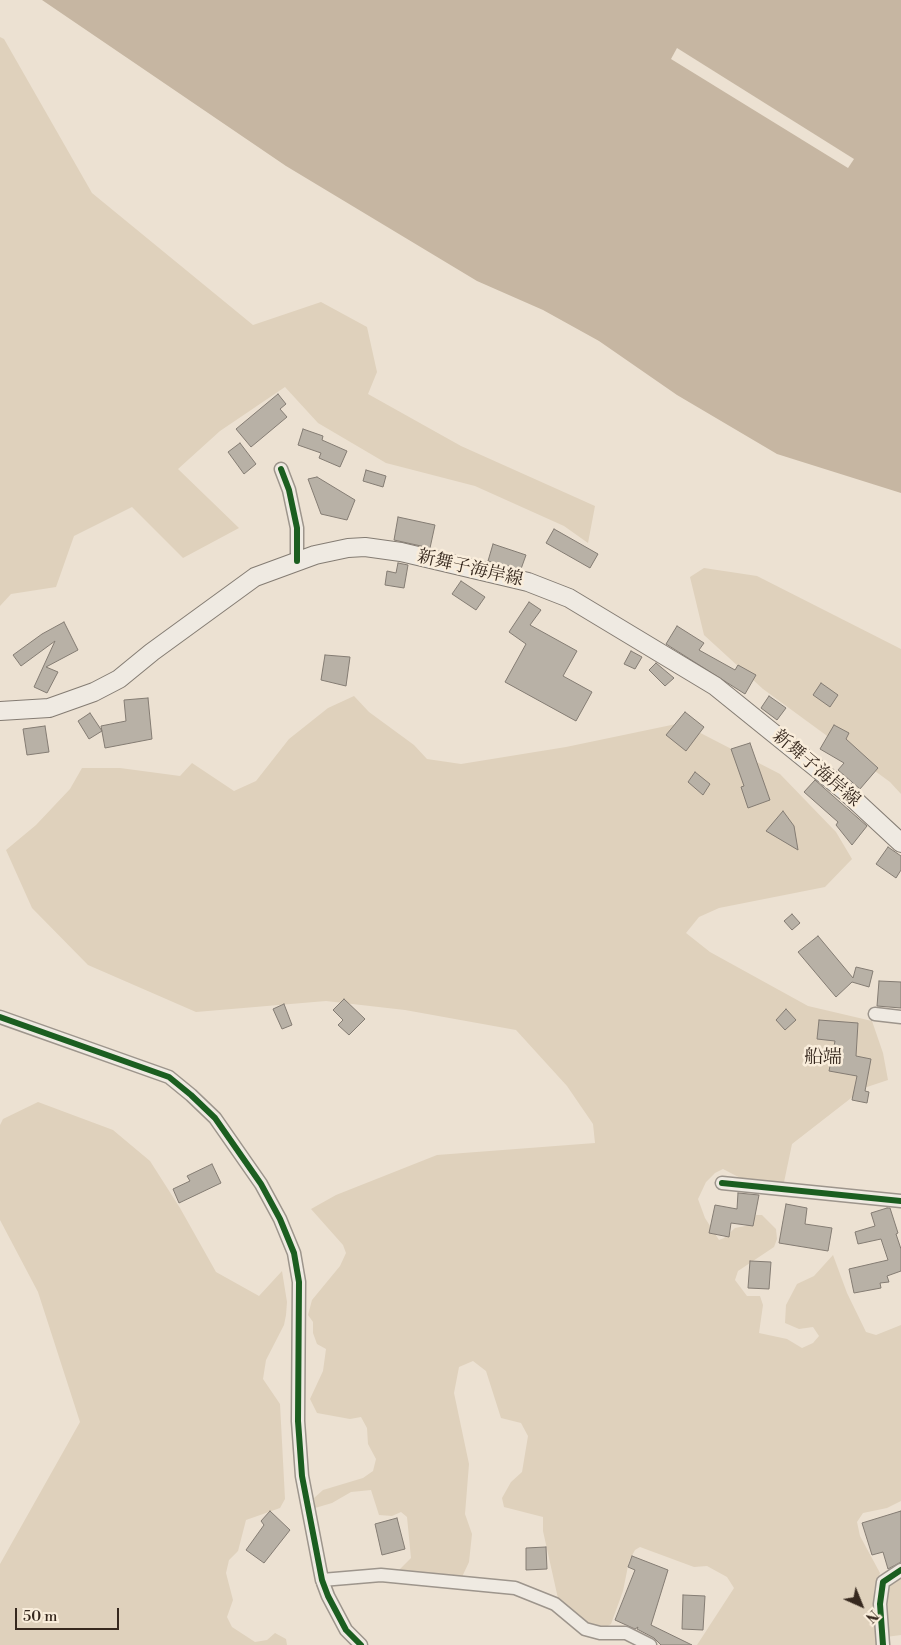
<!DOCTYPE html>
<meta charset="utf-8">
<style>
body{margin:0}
#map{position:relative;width:901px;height:1645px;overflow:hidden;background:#ece1d2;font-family:"Libre Bodoni",serif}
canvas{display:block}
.north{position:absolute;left:836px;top:1580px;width:50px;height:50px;-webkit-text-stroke:4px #f9eddb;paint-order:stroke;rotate:136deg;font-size:14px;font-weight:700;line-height:20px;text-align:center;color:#36281e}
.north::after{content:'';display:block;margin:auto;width:18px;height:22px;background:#36281e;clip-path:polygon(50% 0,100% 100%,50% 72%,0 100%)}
.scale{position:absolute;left:15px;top:1608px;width:104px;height:22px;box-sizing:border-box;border:2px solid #36281e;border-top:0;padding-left:6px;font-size:15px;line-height:18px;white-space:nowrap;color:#36281e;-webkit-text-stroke:4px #f9eddb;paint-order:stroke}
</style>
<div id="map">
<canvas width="901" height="1645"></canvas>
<div class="north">N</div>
<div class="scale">50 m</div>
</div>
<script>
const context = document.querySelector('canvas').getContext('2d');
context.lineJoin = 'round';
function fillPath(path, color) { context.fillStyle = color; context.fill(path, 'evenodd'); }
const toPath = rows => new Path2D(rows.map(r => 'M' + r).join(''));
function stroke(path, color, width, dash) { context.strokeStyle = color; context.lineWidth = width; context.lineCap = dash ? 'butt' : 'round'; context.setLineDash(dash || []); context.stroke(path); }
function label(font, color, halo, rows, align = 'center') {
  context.font = font + ' "Libre Bodoni","Noto Serif JP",serif'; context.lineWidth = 5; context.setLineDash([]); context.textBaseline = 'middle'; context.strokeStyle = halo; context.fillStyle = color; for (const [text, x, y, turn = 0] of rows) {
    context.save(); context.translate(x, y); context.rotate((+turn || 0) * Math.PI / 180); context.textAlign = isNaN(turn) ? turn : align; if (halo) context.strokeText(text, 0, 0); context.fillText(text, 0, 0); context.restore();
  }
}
fillPath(toPath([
 [0,37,4,39,92,193,253,325,321,302,367,327,377,372,368,394,461,446,595,506,588,543,564,526,475,486,386,463,318,423,285,387,220,431,178,469,239,528,183,558,132,507,74,536,56,587,11,594,0,606],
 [704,568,757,576,901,649,901,794,890,782,763,689,704,635,690,577],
 [354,696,369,712,414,745,427,759,461,764,566,747,681,723,780,774,836,832,852,859,825,887,719,908,699,917,686,933,710,952,808,1006,872,1021,883,1053,888,1080,864,1088,792,1144,783,1187,750,1183,723,1169,715,1173,706,1182,698,1199,705,1218,719,1240,724,1238,735,1228,750,1225,756,1215,762,1215,776,1229,777,1239,774,1247,738,1271,735,1280,747,1296,760,1296,763,1305,759,1333,787,1339,802,1348,813,1343,819,1336,813,1327,799,1329,785,1323,786,1305,797,1284,814,1276,833,1255,847,1293,866,1332,876,1335,901,1325,901,1501,887,1508,863,1513,857,1522,860,1536,880,1573,874,1590,880,1603,887,1585,901,1573,901,1635,878,1638,876,1645,697,1645,734,1588,727,1577,707,1566,694,1567,640,1547,635,1550,629,1561,623,1591,611,1624,595,1633,559,1603,543,1531,543,1517,504,1507,502,1498,511,1482,522,1472,528,1436,521,1423,501,1418,486,1371,473,1361,459,1367,454,1393,469,1464,465,1514,472,1534,469,1562,462,1577,453,1586,398,1571,411,1558,407,1517,401,1512,392,1516,379,1515,371,1490,351,1492,332,1503,315,1508,314,1498,323,1490,363,1478,373,1471,376,1459,368,1444,367,1428,361,1417,350,1419,317,1413,310,1399,323,1371,326,1349,317,1344,313,1333,313,1322,308,1315,312,1300,340,1266,346,1253,343,1245,311,1209,336,1195,437,1155,595,1143,593,1124,567,1086,516,1030,405,1010,326,1001,196,1012,88,965,32,908,6,850,36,825,70,789,82,768,120,768,180,776,192,763,234,791,256,781,289,739,328,708],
 [38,1102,113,1130,150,1161,180,1208,216,1272,259,1296,282,1271,287,1302,286,1315,284,1325,266,1360,263,1379,280,1404,285,1499,280,1508,246,1520,238,1551,229,1560,226,1573,233,1600,227,1617,232,1627,255,1642,267,1640,275,1633,286,1639,287,1645,0,1645,0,1564,80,1422,38,1292,0,1220,0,1125,3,1119]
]), '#dfd1bc');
fillPath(toPath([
 [42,0,901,0,901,493,777,454,677,395,599,341,543,310,477,281,286,166]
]), '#c6b6a2');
fillPath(toPath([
 [677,48,854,159,848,168,671,59]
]), '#ece1d2');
const building = toPath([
 [278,394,286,404,280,409,287,417,251,447,236,429,278,394],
 [303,429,323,436,322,440,347,451,340,467,319,458,321,453,298,445,303,429],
 [240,443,256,464,244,474,228,452,240,443],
 [366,470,386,476,383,487,363,481,366,470],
 [317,477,355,500,347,520,321,514,308,479,317,477],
 [398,517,435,525,430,548,394,540,398,517],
 [554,529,598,554,590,568,546,543,554,529],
 [493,544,526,555,521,569,488,561,493,544],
 [398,563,408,565,404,588,385,585,387,571,396,573,398,563],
 [461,581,485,597,476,610,452,594,461,581],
 [529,602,541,610,530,625,577,651,563,676,592,692,576,721,505,682,526,644,509,632,529,602],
 [64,622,78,650,46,667,58,672,47,693,34,687,55,641,21,666,13,655,42,634,64,622],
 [677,626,704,643,699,650,735,670,738,665,756,675,745,694,666,644,677,626],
 [631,651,642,657,635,669,624,664,631,651],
 [325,655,350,657,346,686,321,680,325,655],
 [656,663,674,678,665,686,649,670,656,663],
 [821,683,838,695,830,707,813,695,821,683],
 [769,696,786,708,777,720,761,708,769,696],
 [148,698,152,739,105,748,101,726,126,721,124,700,148,698],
 [685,712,704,727,686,751,666,735,685,712],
 [90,713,102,731,89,739,78,721,90,713],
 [834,725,849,733,846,739,878,768,860,789,838,770,844,763,820,749,834,725],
 [45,726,49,752,27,755,23,729,45,726],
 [750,743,770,800,748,808,741,787,744,786,731,749,750,743],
 [695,772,710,784,703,795,688,782,695,772],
 [815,780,867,826,852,845,836,825,838,822,804,792,815,780],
 [783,811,794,826,798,850,766,831,783,811],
 [888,847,901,856,901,870,896,878,876,864,888,847],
 [792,914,800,923,792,930,784,921,792,914],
 [818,936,853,978,856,967,873,971,869,987,852,982,836,997,798,952,818,936],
 [879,981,901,982,901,1008,877,1006,879,981],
 [344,999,365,1019,349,1035,338,1025,343,1020,333,1010,344,999],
 [284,1004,292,1025,282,1029,273,1009,284,1004],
 [786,1009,796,1020,785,1030,776,1020,786,1009],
 [819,1020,858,1023,856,1056,871,1059,865,1091,869,1092,867,1103,852,1100,857,1076,829,1071,835,1041,817,1039,819,1020],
 [212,1164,221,1183,179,1203,173,1189,190,1181,187,1176,212,1164],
 [738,1193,759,1195,753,1226,731,1223,729,1237,709,1233,715,1205,737,1209,738,1193],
 [786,1204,807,1208,805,1224,832,1228,828,1251,779,1243,786,1204],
 [887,1208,890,1208,898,1233,896,1234,901,1249,901,1271,887,1276,889,1282,880,1283,881,1288,854,1293,849,1269,888,1260,881,1239,858,1244,855,1232,875,1226,871,1213,887,1208],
 [750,1261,771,1262,769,1289,748,1288,750,1261],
 [270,1511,290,1530,264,1563,246,1550,264,1525,261,1521,270,1511],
 [901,1511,901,1562,888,1569,883,1552,872,1555,862,1523,901,1511],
 [397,1518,405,1549,382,1555,375,1524,397,1518],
 [546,1547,547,1569,526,1570,526,1548,546,1547],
 [632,1556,668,1570,651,1625,692,1645,661,1645,654,1638,637,1629,638,1627,635,1629,615,1620,635,1570,628,1567,632,1556],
 [683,1595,705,1596,703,1630,682,1629,683,1595]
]);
fillPath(building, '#b8b1a6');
stroke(building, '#847c73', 1);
const minor = toPath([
 [281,469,289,490,297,528,297,561],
 [875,1014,901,1017],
 [0,1017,169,1077,191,1095,215,1118,261,1184,280,1219,294,1253,299,1282,298,1421,302,1476,322,1580,328,1596,346,1630,361,1645],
 [722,1183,901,1201],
 [322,1580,381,1575,515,1588,555,1604,585,1629,600,1633,626,1633,650,1645],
 [883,1645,880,1604,883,1582,901,1570]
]);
const secondary = toPath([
 [0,711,49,708,94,692,119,679,152,652,255,577,315,555,348,548,365,547,401,552,528,582,569,598,715,686,845,791,901,843]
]);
stroke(minor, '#9d958c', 15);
stroke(secondary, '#847c73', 20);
stroke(minor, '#efeae2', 12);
stroke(secondary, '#efeae2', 18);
stroke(toPath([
 [281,469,289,490,297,528,297,561],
 [0,1017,169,1077,191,1095,215,1118,261,1184,280,1219,294,1253,299,1282,298,1421,302,1476,322,1580,328,1596,346,1630,361,1645],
 [722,1183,901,1201],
 [883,1645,880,1604,883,1582,901,1570]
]), '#1b5e20', 6);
label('18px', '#36281e', '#f9eddb', [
 ["新舞子海岸線",470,569,13],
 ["新舞子海岸線",816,769,40]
]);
label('19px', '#36281e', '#f9eddb', [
 ["船端",823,1058]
]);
</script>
